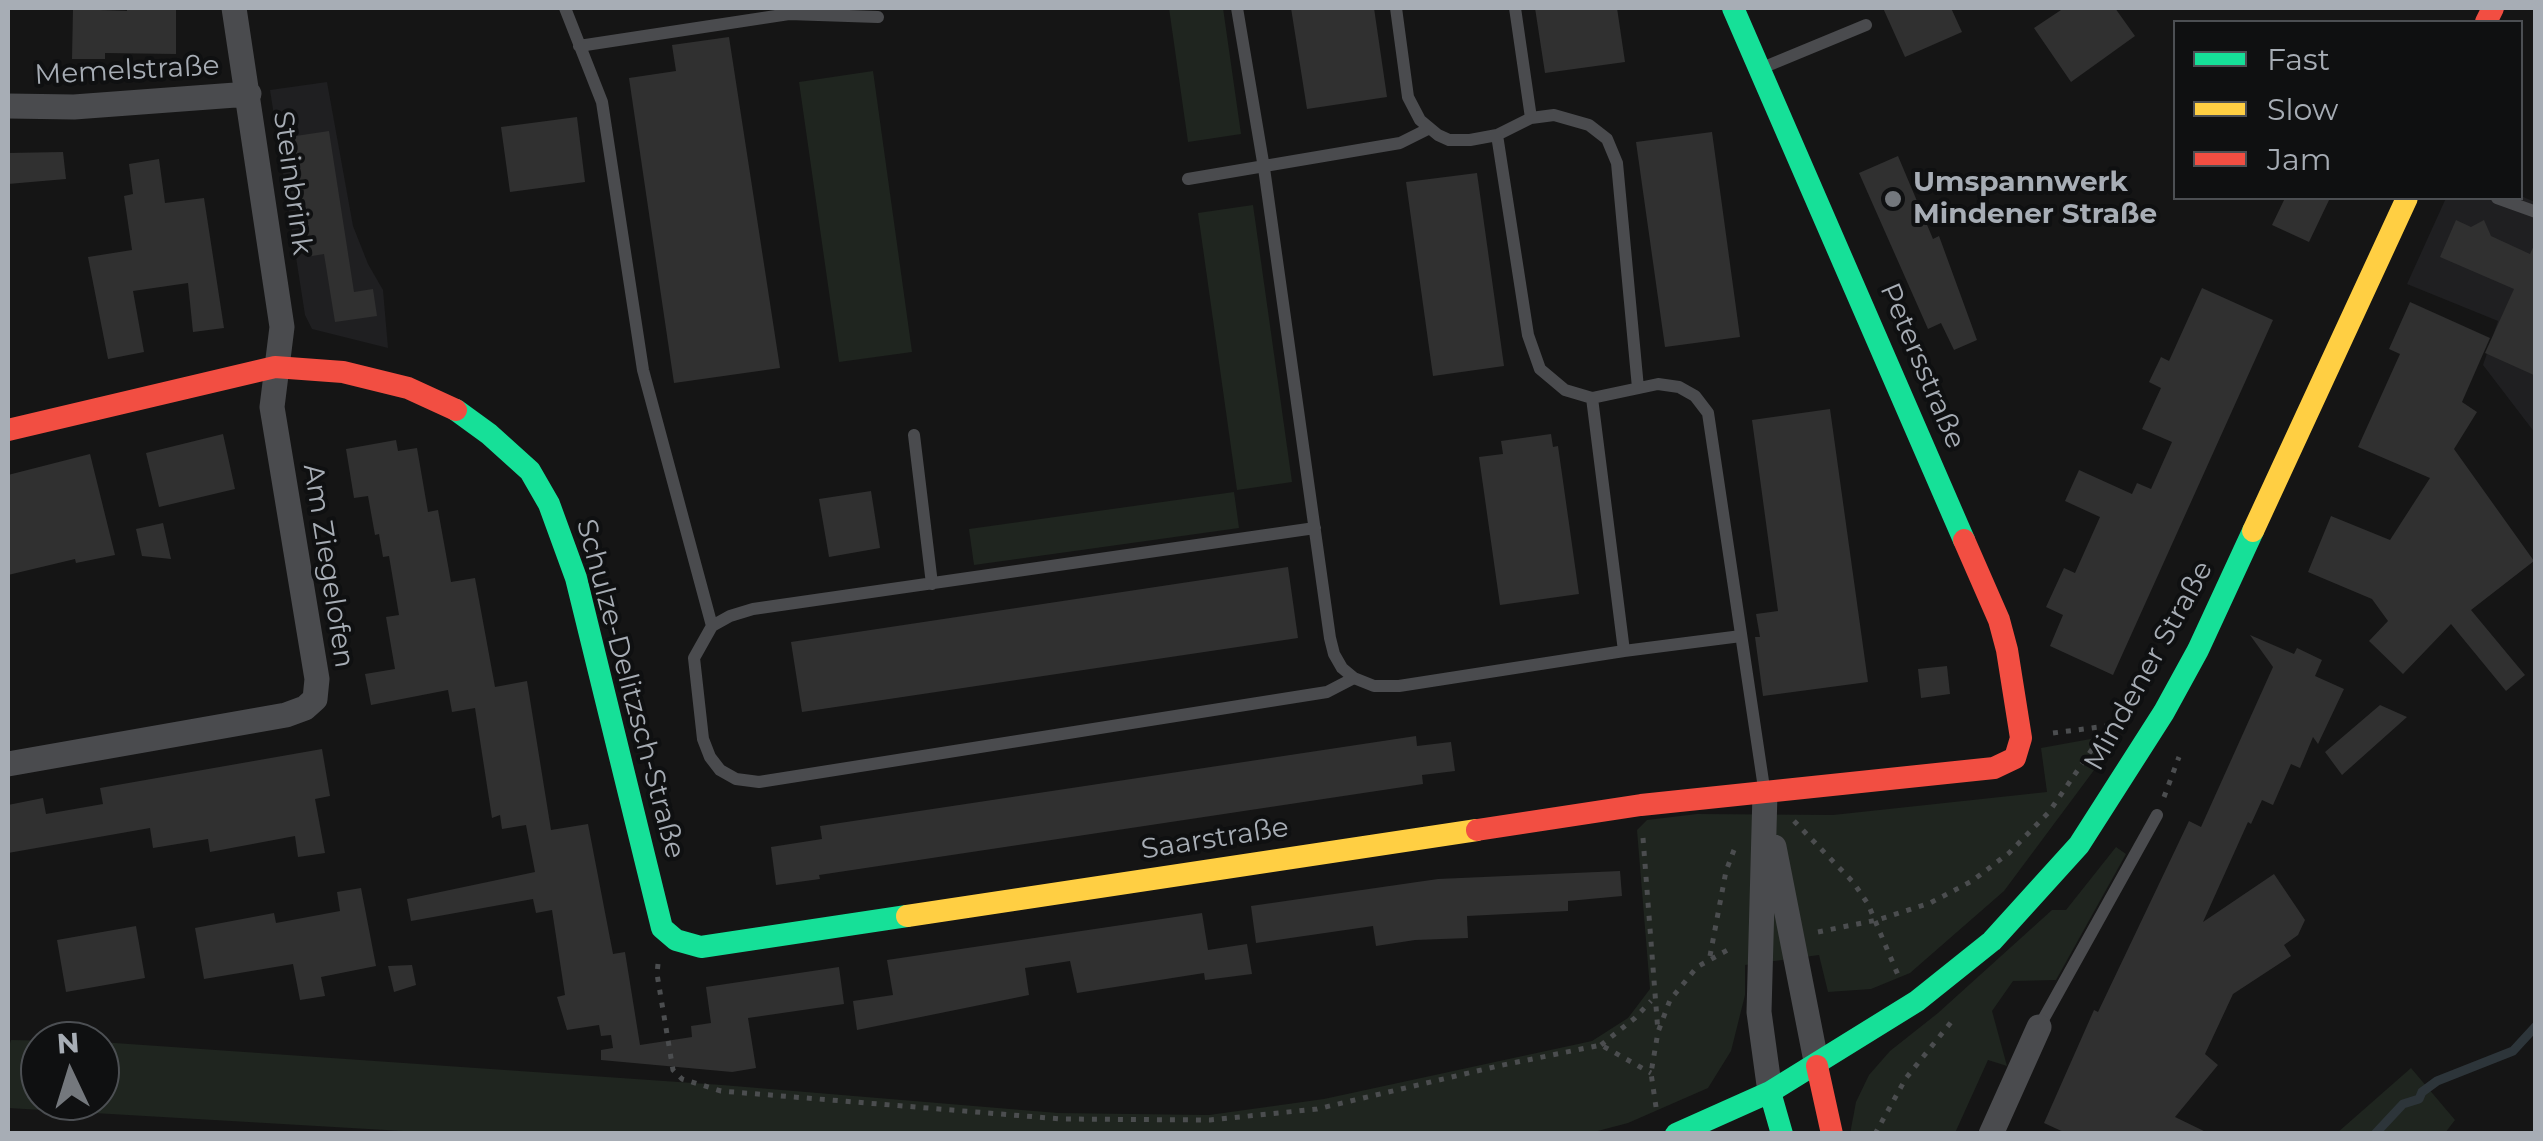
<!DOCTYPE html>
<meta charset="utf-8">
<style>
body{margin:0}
#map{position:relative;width:2543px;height:1141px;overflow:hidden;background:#151515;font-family:Montserrat,sans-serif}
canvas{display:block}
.frame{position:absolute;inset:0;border:10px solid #a7adb5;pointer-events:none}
.legend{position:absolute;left:2173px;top:20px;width:350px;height:180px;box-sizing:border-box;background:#0f1011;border:2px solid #4c4f53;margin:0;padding:12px 18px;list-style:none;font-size:30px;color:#a7adb5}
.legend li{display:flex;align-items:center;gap:20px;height:50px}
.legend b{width:50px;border:2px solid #4c4f53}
.north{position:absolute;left:20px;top:1021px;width:100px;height:100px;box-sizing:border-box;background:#0f1011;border:2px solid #4c4f53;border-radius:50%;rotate:356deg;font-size:28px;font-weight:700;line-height:40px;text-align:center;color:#a7adb5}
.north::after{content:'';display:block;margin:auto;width:35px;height:45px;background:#74787d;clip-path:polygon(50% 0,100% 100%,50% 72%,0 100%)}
</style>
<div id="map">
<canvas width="2543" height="1141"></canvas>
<div class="frame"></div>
<ul class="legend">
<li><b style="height:12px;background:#16e098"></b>Fast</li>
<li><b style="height:12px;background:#ffcf43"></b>Slow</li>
<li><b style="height:12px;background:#f24e42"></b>Jam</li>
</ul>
<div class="north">N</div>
</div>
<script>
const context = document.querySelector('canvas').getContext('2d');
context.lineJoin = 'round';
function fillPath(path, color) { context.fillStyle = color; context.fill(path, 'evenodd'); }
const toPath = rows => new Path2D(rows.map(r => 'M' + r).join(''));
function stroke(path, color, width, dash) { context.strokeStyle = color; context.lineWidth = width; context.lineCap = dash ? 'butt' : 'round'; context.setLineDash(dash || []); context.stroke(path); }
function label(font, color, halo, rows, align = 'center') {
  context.font = font + ' Montserrat,sans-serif'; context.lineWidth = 8; context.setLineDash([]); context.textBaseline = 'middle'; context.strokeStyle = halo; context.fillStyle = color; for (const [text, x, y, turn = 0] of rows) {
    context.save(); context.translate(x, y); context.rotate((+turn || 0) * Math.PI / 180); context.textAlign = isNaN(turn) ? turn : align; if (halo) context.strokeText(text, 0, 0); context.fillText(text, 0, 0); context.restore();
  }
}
fillPath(toPath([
 [327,82,353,226,368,264,383,290,388,348,312,329,305,315,270,90],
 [2521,196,2535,202,2535,433,2483,365,2498,321,2407,284,2446,198]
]), '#1f1f21');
fillPath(toPath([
 [1169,8,1223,8,1241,134,1188,142],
 [873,71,912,352,839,362,799,82],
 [1253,205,1292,482,1237,490,1198,213],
 [1234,492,1239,528,974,565,969,529],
 [2096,738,2112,746,2004,891,1910,973,1871,989,1828,992,1819,955,1745,965,1745,995,1731,1051,1708,1088,1628,1123,1590,1133,437,1133,8,1108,8,1050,11,1040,56,1041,40,1041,40,1101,100,1101,100,1042,722,1085,1058,1113,1209,1115,1324,1099,1592,1041,1628,1018,1650,989,1637,830,1647,820,1697,814,1833,815,2047,792,2041,748],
 [2116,847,2126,854,2056,980,2013,981,1992,1011,2007,1066,1988,1060,1955,1133,1850,1134,1856,1102,1869,1075,1890,1051,1938,1013,2052,910,2066,910],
 [2411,1068,2455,1120,2445,1133,2337,1133]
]), '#1f251f');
stroke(toPath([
 [2375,1134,2403,1104,2419,1099,2422,1092,2437,1081,2513,1051,2536,1026]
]), '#2d353a', 9);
fillPath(toPath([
 [127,8,176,8,176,54,105,53,105,59,72,59,73,9,127,11],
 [1291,8,1374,8,1387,97,1307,109],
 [1535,8,1617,8,1625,62,1545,73],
 [1883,8,1951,8,1962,32,1905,57],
 [2064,8,2115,8,2135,36,2071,82,2034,28],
 [729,37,780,368,674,383,629,78,676,71,672,45],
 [577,117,585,182,510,192,501,127],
 [329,131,354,292,373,289,377,316,335,322,324,254,306,257,289,137],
 [1712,132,1740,337,1665,347,1636,142],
 [63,152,66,179,8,184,8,153],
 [1898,156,1933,239,1939,236,1977,340,1954,350,1941,323,1928,329,1859,173],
 [159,159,165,203,204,198,224,328,193,332,188,283,133,291,144,352,108,359,88,257,132,250,124,196,133,194,129,164],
 [1477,173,1504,366,1433,376,1406,182],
 [2285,198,2330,198,2309,242,2272,225],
 [2456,220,2471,227,2484,220,2491,236,2530,254,2536,241,2536,376,2485,353,2514,289,2440,257],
 [2202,288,2273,320,2113,675,2050,646,2063,615,2046,607,2064,568,2075,573,2100,517,2065,501,2079,470,2132,494,2137,483,2151,489,2172,442,2142,429,2161,388,2149,382,2161,357,2169,361],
 [2410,302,2490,338,2462,402,2477,412,2454,449,2534,561,2471,610,2525,675,2506,691,2451,624,2403,674,2369,641,2388,621,2372,599,2308,572,2331,516,2390,540,2430,478,2358,447,2400,354,2389,349],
 [1830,409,1868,682,1763,696,1755,637,1760,637,1756,614,1778,611,1752,420],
 [223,434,235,489,159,507,146,453],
 [1551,434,1553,447,1558,446,1579,594,1500,605,1479,457,1503,454,1501,441],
 [396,440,398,451,417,448,428,512,438,510,451,582,475,578,495,687,527,681,551,830,588,824,613,954,625,952,640,1045,692,1037,691,1026,711,1023,706,987,839,967,844,1004,748,1018,756,1068,732,1072,601,1060,601,1050,613,1048,611,1035,601,1036,599,1025,567,1030,557,997,565,995,552,910,536,913,533,899,411,921,407,899,535,872,526,825,502,829,500,815,492,818,475,708,452,712,448,690,371,705,365,674,395,669,386,617,399,615,389,556,383,557,379,534,375,535,368,496,354,498,346,449],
 [90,454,115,555,76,563,75,559,8,575,8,475],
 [871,491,880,548,829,557,819,499],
 [163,523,171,559,142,556,136,529],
 [1288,567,1298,638,802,712,791,642],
 [2250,635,2294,654,2297,648,2322,660,2315,676,2344,689,2318,744,2313,737,2300,768,2291,764,2273,805,2262,800,2251,824,2248,822,2203,922,2274,874,2305,920,2298,935,2284,945,2291,956,2233,994,2205,1054,2218,1065,2175,1117,2210,1134,2068,1134,2044,1123,2094,1010,2098,1012,2189,821,2201,827,2273,667],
 [1947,666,1950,694,1921,698,1918,669],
 [2380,705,2407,717,2342,775,2325,752],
 [1416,736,1417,746,1451,742,1455,771,1422,775,1423,784,819,875,820,879,776,885,771,847,822,839,820,826],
 [322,749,330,796,315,799,325,853,298,857,295,836,210,852,208,839,153,848,150,828,8,853,8,805,43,798,46,814,103,804,100,788],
 [1620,871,1622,896,1568,901,1568,911,1467,916,1468,938,1415,940,1376,946,1373,926,1256,943,1251,906,1438,879],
 [361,888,376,966,321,977,325,996,300,1000,293,964,204,979,195,928,274,913,276,923,340,911,337,892],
 [1202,913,1208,950,1247,944,1252,974,1205,980,1204,973,1077,993,1070,961,1025,968,1029,995,857,1030,853,1001,893,995,887,960],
 [136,926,145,978,66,992,57,940],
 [412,965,416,985,394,992,388,966]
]), '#303030');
stroke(toPath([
 [2053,733,2107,726],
 [2164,797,2179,757],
 [1794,821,1853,882,1868,904,1898,975],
 [1643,838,1658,1032],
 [1818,932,1877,920,1930,903,1972,881,2009,853,2049,812,2108,726],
 [1710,956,1726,871,1734,850],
 [658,964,657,974,673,1070,682,1079,721,1091,1061,1119,1210,1120,1317,1109,1498,1066,1601,1045,1651,1073],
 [1601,1045,1635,1018,1651,1001],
 [1656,1107,1651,1073,1658,1032,1670,1000,1697,967,1733,947],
 [1875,1134,1906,1078,1952,1021]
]), '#4b4d4f', 5, [5, 8]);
stroke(toPath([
 [565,8,602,102,643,370,712,626],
 [1237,8,1264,168,1330,638,1334,654,1342,668,1354,678,1374,686,1399,686,1624,651,1741,636],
 [1396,8,1408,97,1420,120,1438,135,1449,140,1470,140,1497,135,1531,118,1554,115,1589,125,1607,139,1617,163,1638,388],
 [1515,8,1531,118],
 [579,46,789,14,878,17],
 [1762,68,1866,25],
 [1497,135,1528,335,1540,369,1565,390,1592,398,1658,384,1679,387,1695,396,1708,413,1764,788],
 [1188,179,1400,143,1428,129],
 [2497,198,2536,212],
 [1592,398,1624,651],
 [914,435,932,584],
 [1315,528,753,609,730,616,712,626,694,658,703,739,710,757,720,770,736,779,759,782,1327,692,1354,678],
 [2039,1027,2157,815]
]), '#4a4b4e', 12);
stroke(toPath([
 [8,106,74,107,249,94],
 [8,764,286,715,305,708,315,699,317,679,272,407,282,327,234,8],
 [1765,793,1759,1012,1770,1092],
 [1774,847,1817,1066],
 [1991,1134,2039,1027]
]), '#4a4b4e', 25);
stroke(toPath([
 [1733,8,1964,540],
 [456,410,489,434,530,471,549,504,576,578,662,928,676,940,701,947,907,916],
 [1770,1092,1782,1134],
 [1676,1134,1770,1092,1917,1001,1992,941,2079,845,2164,712,2198,650,2253,531]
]), '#16e098', 22);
stroke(toPath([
 [2253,531,2407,198],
 [907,916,1477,830]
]), '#ffcf43', 22);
stroke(toPath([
 [2486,22,2493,8],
 [8,430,275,367,343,372,408,388,456,410],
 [1477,830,1641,805,1994,768,2015,758,2021,738,2007,650,1999,620,1964,540],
 [1817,1066,1832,1134]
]), '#f24e42', 22);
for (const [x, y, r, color] of [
 [1893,199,10,"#74787d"]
]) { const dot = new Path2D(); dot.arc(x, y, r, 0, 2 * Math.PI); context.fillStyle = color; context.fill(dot); stroke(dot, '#0f1011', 4); }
label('28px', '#a7adb5', '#0f1011', [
 ["Memelstraße",127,71,-3],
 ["Steinbrink",292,183,82],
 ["Petersstraße",1922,366,67],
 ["Am Ziegelofen",328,566,81],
 ["Mindener Straße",2149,666,-61],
 ["Schulze-Delitzsch-Straße",630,689,75],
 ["Saarstraße",1215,839,-9]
]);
label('bold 28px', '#a7adb5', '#0f1011', [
 ["Umspannwerk",1913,183],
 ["Mindener Straße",1913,215]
], 'left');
</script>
